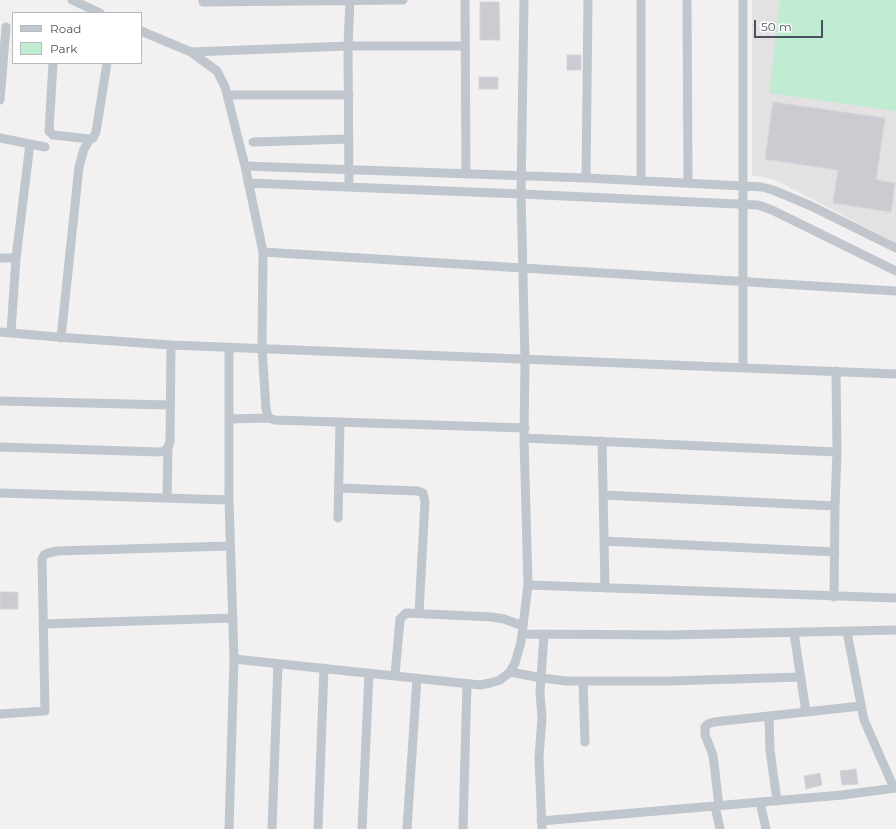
<!DOCTYPE html>
<style>
body{margin:0}
#map{position:relative;width:896px;height:829px;overflow:hidden;background:#f2f0f0;font-family:Montserrat,sans-serif}
canvas{display:block}
.legend{position:absolute;left:12px;top:12px;width:130px;height:52px;box-sizing:border-box;background:#fff;border:1px solid #b6babe;margin:0;padding:5px 7px;list-style:none;font-size:12px;color:#49525c}
.legend li{display:flex;align-items:center;gap:8px;height:20px}
.legend b{width:20px;border:1px solid #b6babe}
.scale{position:absolute;left:754px;top:20px;width:69px;height:18px;box-sizing:border-box;border:2px solid #49525c;border-top:0;padding-left:5px;font-size:12px;line-height:14px;white-space:nowrap;color:#49525c;-webkit-text-stroke:3px #fff;paint-order:stroke}
</style>
<div id="map">
<canvas width="896" height="829"></canvas>
<ul class="legend">
<li><b style="height:5px;background:#bfc6cd"></b>Road</li>
<li><b style="height:11px;background:#c1ecd4"></b>Park</li>
</ul>
<div class="scale">50 m</div>
</div>
<script>
const context = document.querySelector('canvas').getContext('2d');
context.lineJoin = 'round';
function fillPath(path, color) { context.fillStyle = color; context.fill(path, 'evenodd'); }
const toPath = rows => new Path2D(rows.map(r => 'M' + r).join(''));
function stroke(path, color, width, dash) { context.strokeStyle = color; context.lineWidth = width; context.lineCap = dash ? 'butt' : 'round'; context.setLineDash(dash || []); context.stroke(path); }
fillPath(toPath([
 [752,0,896,0,896,243,776,180,752,175]
]), '#e3e1e1');
fillPath(toPath([
 [780,0,896,0,896,111,769,93]
]), '#c1ecd4');
const building = toPath([
 [480,2,499,2,500,40,480,40,480,2],
 [567,55,581,55,581,70,567,70,567,55],
 [479,77,498,77,498,89,479,89,479,77],
 [773,102,885,118,876,180,895,183,891,212,833,203,838,170,765,159,773,102],
 [0,592,18,592,18,609,0,609,0,592],
 [856,769,858,784,842,785,840,771,856,769],
 [820,773,822,785,806,789,804,776,820,773]
]);
fillPath(building, '#caccd2');
stroke(building, '#d4d6db', 1);
stroke(toPath([
 [72,0,100,13],
 [465,0,466,174],
 [524,0,521,194,525,359,524,438,528,585,896,598],
 [641,0,641,181],
 [687,0,688,183],
 [203,2,403,0],
 [141,31,191,52,217,71,225,87,245,166,263,252],
 [191,52,348,46,465,46],
 [53,63,49,131,53,135,90,139],
 [227,95,349,95],
 [0,100,6,27],
 [0,138,45,147],
 [253,142,348,139],
 [245,166,586,178,762,187,773,190,809,205,896,248],
 [586,178,588,0],
 [248,183,521,194,758,205,772,210,896,271],
 [349,187,348,46,350,0],
 [0,258,16,258],
 [0,332,57,337,171,345,896,374],
 [11,332,16,258,30,144],
 [61,338,79,167,84,149,90,139,93,138,96,132,107,63],
 [229,347,229,500,234,659,229,829],
 [743,368,743,0],
 [0,401,170,405],
 [229,419,269,418],
 [525,428,275,420,269,418,267,414,266,409,262,347,263,252,896,291],
 [524,438,837,452],
 [602,441,605,588],
 [0,447,160,452,164,451,168,447,170,442,171,345],
 [339,488,418,491,423,493,425,501,419,613],
 [0,493,229,500],
 [603,495,835,506],
 [167,498,168,447],
 [338,518,340,422],
 [604,541,835,552],
 [834,597,835,506,837,452,836,371],
 [43,624,232,618],
 [847,632,864,720,894,788],
 [794,633,806,712],
 [522,634,670,635,896,630],
 [234,659,480,685,490,683,500,680,510,672,515,663,521,642,528,585],
 [510,672,542,678,566,681,669,681,801,677],
 [395,675,400,619,406,613,492,617,504,619,523,626],
 [583,681,585,742],
 [0,714,45,711,42,559,44,555,48,553,57,551,230,546],
 [769,717,770,750,777,801],
 [760,802,766,829],
 [715,806,720,829],
 [719,806,713,755,705,735,705,727,708,724,714,722,861,706],
 [541,821,842,795,896,788],
 [272,829,278,664],
 [318,829,324,668],
 [362,829,369,673],
 [407,829,417,678],
 [463,829,467,684],
 [542,829,539,758,542,718,540,693,544,634]
]), '#bfc6cd', 9);
</script>
